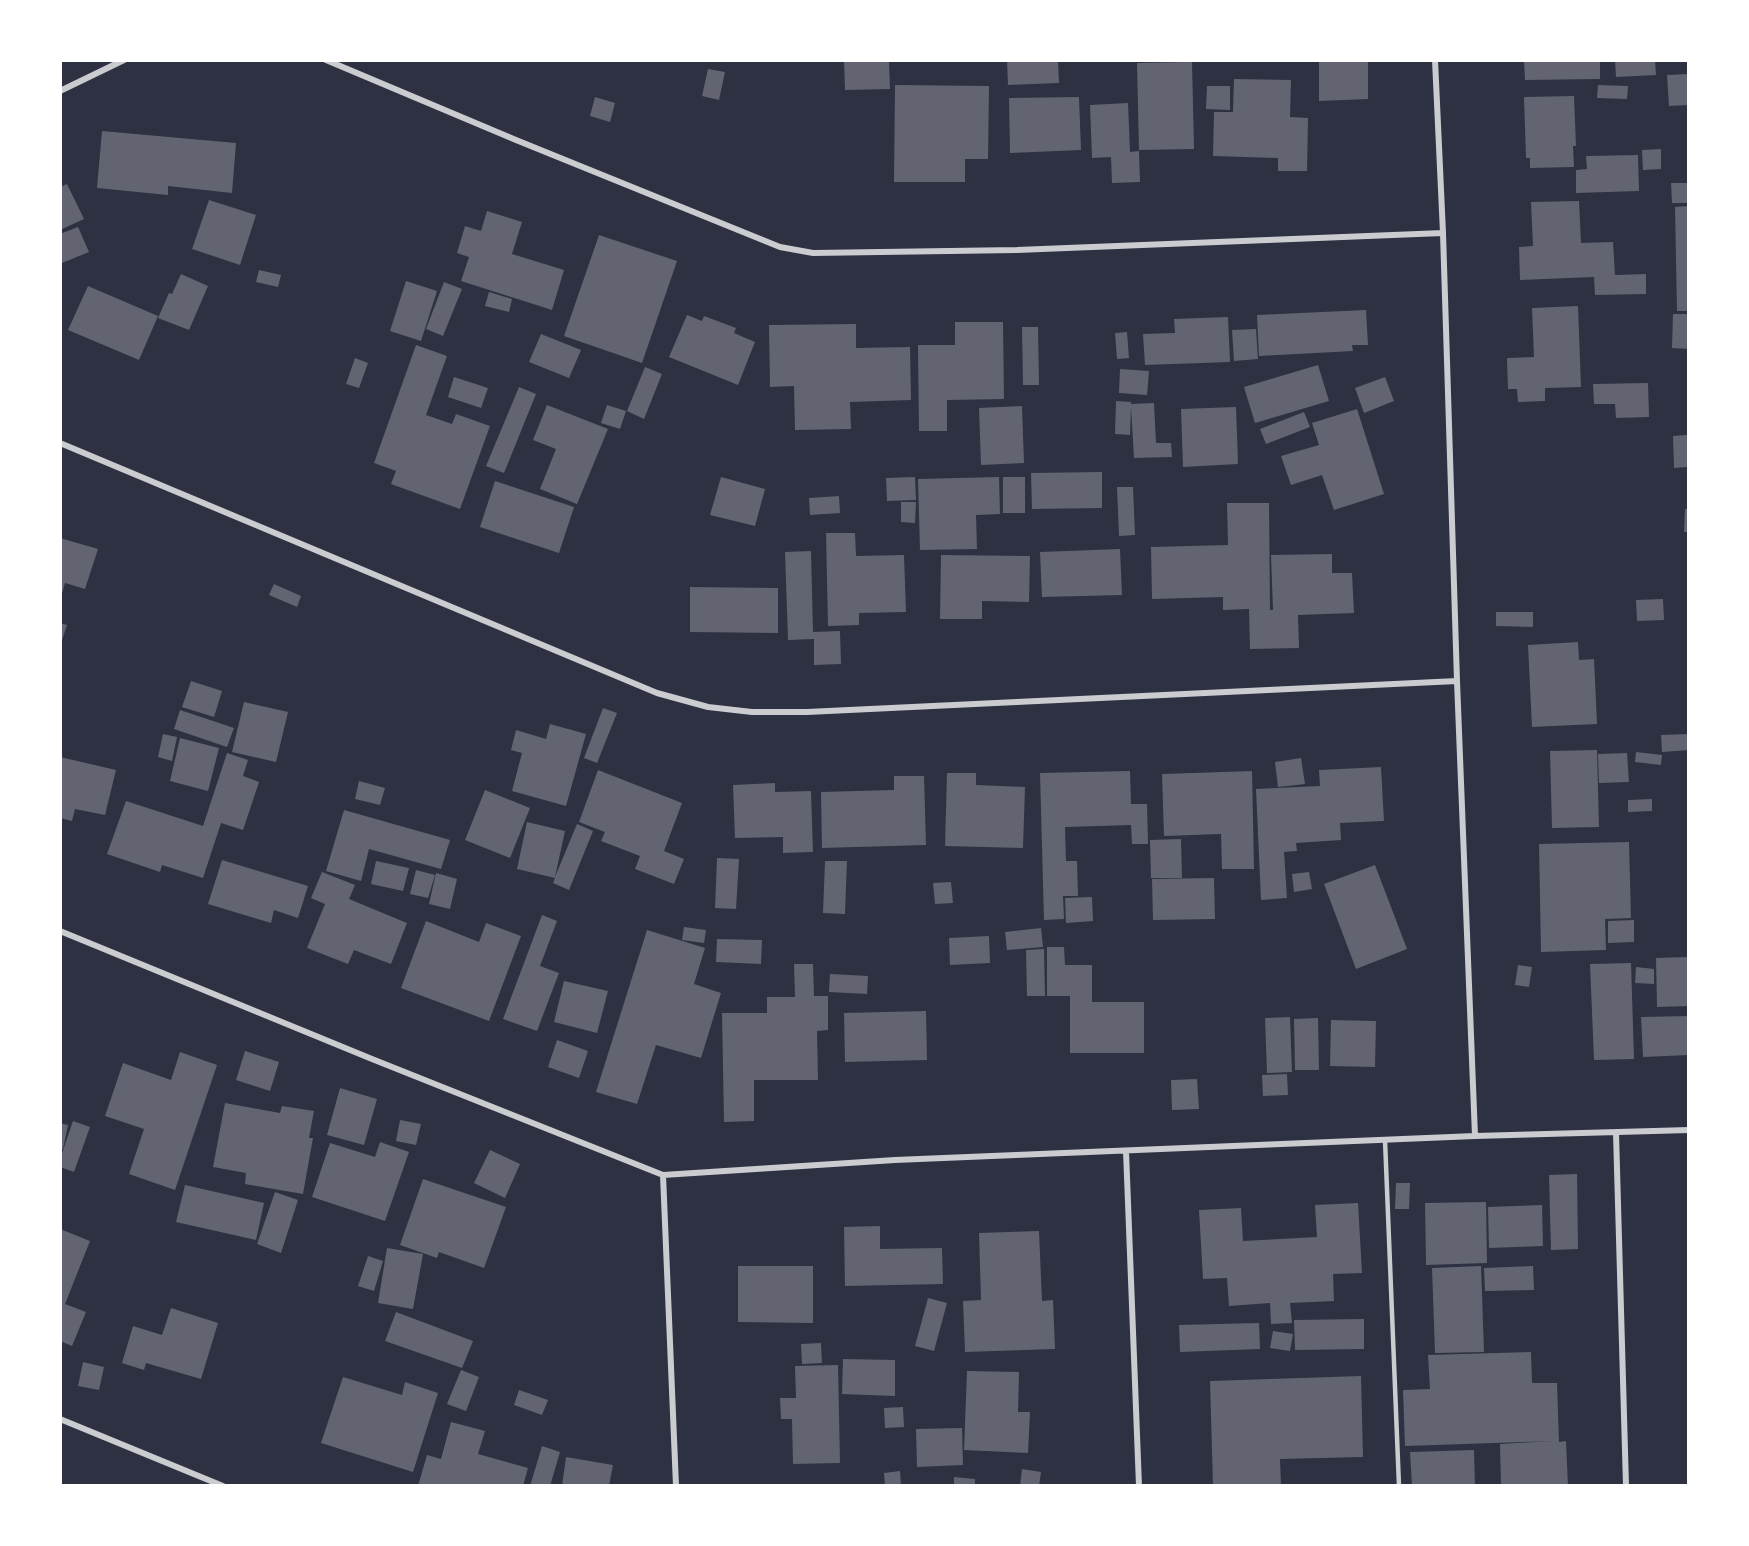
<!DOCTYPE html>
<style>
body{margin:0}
#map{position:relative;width:1749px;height:1546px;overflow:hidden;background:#2d3142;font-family:Figtree,sans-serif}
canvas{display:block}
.frame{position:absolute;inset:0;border:62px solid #fff;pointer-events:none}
</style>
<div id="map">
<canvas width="1749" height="1546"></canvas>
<div class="frame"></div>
</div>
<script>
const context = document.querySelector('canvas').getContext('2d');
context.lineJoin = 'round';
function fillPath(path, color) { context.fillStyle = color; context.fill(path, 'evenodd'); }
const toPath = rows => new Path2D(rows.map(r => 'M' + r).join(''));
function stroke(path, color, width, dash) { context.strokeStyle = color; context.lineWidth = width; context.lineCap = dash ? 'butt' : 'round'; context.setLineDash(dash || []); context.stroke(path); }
fillPath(toPath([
 [844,60,889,60,890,89,845,90],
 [1007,60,1058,60,1059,83,1008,85],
 [1319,60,1368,60,1368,99,1319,101],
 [1524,60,1600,60,1600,79,1525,80],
 [1615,60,1655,60,1656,75,1616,77],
 [1192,62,1194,149,1139,150,1137,63],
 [708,69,725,72,719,100,702,96],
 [1689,74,1689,105,1669,106,1667,75],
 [1234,79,1291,80,1290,117,1308,118,1307,171,1278,171,1278,158,1213,156,1214,112,1233,112],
 [895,85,989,86,988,159,965,159,965,182,894,182],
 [1598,85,1628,86,1627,99,1597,98],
 [1207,86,1230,86,1230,110,1206,109],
 [1574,96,1576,146,1573,146,1574,167,1530,168,1530,158,1526,158,1524,97],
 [595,97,615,103,610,122,590,116],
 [1079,97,1081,150,1010,153,1009,98],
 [1128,103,1130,152,1139,151,1140,182,1112,183,1111,157,1092,158,1090,105],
 [102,131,236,143,232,193,168,186,168,195,97,188],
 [1661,149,1661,169,1643,170,1642,150],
 [1638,155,1639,191,1576,193,1576,170,1587,169,1586,156],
 [1671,183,1689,183,1689,203,1672,203],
 [67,184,84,219,60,230,60,187],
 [209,200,256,215,240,265,192,249],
 [1579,201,1581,243,1613,242,1615,275,1646,274,1646,294,1595,295,1594,277,1520,280,1519,247,1533,246,1531,202],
 [1689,206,1689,311,1677,311,1675,207],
 [487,211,522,222,512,254,564,270,552,310,461,281,469,257,457,253,465,226,481,231],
 [78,227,89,252,62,263,60,257,60,234],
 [599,235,677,261,642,363,564,336],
 [259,270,281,275,278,287,256,282],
 [181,274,208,286,189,330,158,318,169,293,172,294],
 [406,281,437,291,421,341,390,331],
 [444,282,462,289,443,336,426,329],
 [88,286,158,316,139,360,68,330],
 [489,292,512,299,509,312,485,306],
 [1578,306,1581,387,1545,388,1545,401,1518,402,1517,389,1508,389,1507,358,1534,357,1532,308],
 [1366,310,1368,345,1352,345,1353,351,1259,356,1257,315],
 [1673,314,1689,314,1689,349,1672,348],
 [687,315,702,321,704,316,736,328,734,333,755,342,738,385,669,357],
 [1228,317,1230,362,1145,365,1143,334,1175,333,1174,319],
 [955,322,1003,322,1004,399,947,400,947,431,919,431,918,345,955,345],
 [856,324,856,348,910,347,911,400,850,402,851,429,795,430,794,386,770,387,769,325],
 [1022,327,1038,327,1039,385,1023,385],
 [1256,329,1258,359,1234,361,1232,330],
 [1127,332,1129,358,1117,359,1115,333],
 [541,334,581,350,569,378,529,362],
 [416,345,447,356,426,415,452,424,456,414,490,426,460,509,391,484,396,471,374,463],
 [355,358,368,363,359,388,346,384],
 [1318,365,1329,401,1255,423,1244,387],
 [645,367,662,374,644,419,627,411],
 [1120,369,1149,371,1147,395,1119,393],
 [454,377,488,388,481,408,448,397],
 [1385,377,1394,401,1364,413,1355,388],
 [1648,383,1649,417,1616,418,1615,404,1594,404,1593,384],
 [519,387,536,394,504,473,486,466],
 [1116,401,1131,402,1131,404,1154,403,1156,443,1171,443,1172,457,1134,458,1131,407,1130,435,1115,434],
 [547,405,608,429,577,504,540,489,556,449,533,440],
 [607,405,626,411,620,429,601,423],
 [1022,406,1024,463,981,465,979,408],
 [1236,407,1238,464,1183,467,1181,409],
 [1357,409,1384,494,1334,510,1322,475,1291,485,1281,456,1319,445,1312,423],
 [1304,412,1310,427,1266,444,1260,429],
 [1687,435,1688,467,1674,468,1673,436],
 [1102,472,1102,508,1032,509,1031,473],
 [721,477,765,489,755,526,710,515],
 [915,477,916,500,887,501,886,478],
 [999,477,1000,514,976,515,977,549,920,550,918,479],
 [1003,477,1025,477,1025,513,1003,513],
 [495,481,574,507,559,553,480,527],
 [1117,487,1133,487,1135,535,1119,536],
 [839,496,840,513,810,515,809,498],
 [901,502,916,502,915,523,901,522],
 [1227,503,1269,503,1270,610,1273,610,1271,555,1332,554,1332,573,1352,573,1354,613,1298,615,1299,648,1250,649,1249,609,1223,610,1223,597,1152,599,1151,547,1228,545],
 [1685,509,1689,509,1689,532,1684,532],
 [826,533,855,533,856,556,904,555,906,612,859,613,859,625,828,626],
 [60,538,98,549,85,589,65,583,61,597],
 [1120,549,1122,595,1042,597,1040,552],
 [811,551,813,632,840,631,841,664,814,665,814,639,788,640,785,552],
 [941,555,1030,556,1029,602,982,601,982,619,940,619],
 [274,584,301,596,297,607,269,595],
 [690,587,778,588,778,633,690,632],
 [1663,599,1664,620,1637,621,1636,600],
 [1496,612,1533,612,1533,627,1496,626],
 [60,623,67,625,60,646],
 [1578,642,1579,660,1594,659,1597,724,1532,727,1528,645],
 [191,681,222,691,214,717,182,707],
 [244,702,288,712,276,762,232,752],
 [603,708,617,713,597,763,584,758],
 [180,710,234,728,227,747,174,729],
 [550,724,586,734,566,806,512,791,522,753,511,750,516,730,546,739],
 [163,734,177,737,172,761,158,757],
 [1689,734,1689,750,1662,752,1661,735],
 [180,738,219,748,208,791,170,781],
 [1597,750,1599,827,1552,828,1550,751],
 [1636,752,1662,755,1661,765,1635,762],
 [227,753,248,760,243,776,259,782,243,830,221,823,203,878,162,865,160,872,107,854,126,801,203,826],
 [1627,753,1629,782,1599,783,1598,754],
 [60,757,116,770,105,815,75,809,72,821,60,818],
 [1301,758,1305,784,1278,787,1275,762],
 [1381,767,1384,821,1340,823,1341,840,1296,843,1297,851,1284,852,1287,898,1261,900,1256,789,1320,786,1319,770],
 [598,770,682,803,664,851,684,859,674,884,635,869,640,856,601,841,605,832,579,822],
 [1130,771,1131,804,1147,804,1148,844,1132,844,1131,825,1065,827,1066,861,1077,861,1078,896,1063,896,1064,919,1044,920,1040,773],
 [1252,771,1254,869,1222,869,1221,834,1164,836,1162,774],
 [947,773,976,773,976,785,1025,787,1023,848,945,846],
 [894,776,924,776,926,845,822,848,821,792,894,790],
 [359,781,385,788,380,805,355,799],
 [775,783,775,792,811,791,813,852,783,853,783,837,735,838,733,785],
 [485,790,530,808,510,858,465,840],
 [1652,799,1652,811,1628,812,1628,800],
 [344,810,450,840,441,869,369,849,361,881,326,871],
 [527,822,565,831,555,877,577,824,593,831,569,890,553,883,555,878,517,869],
 [1181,839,1182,878,1151,878,1150,840],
 [1629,842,1631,918,1605,919,1606,950,1541,952,1539,844],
 [717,858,739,859,736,909,715,908],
 [222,860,308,886,298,918,274,910,271,923,208,904],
 [376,861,409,868,403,891,371,884],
 [825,861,847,861,845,914,823,913],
 [1375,865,1407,949,1356,969,1324,884],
 [416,870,435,875,428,898,410,894],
 [322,872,355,885,349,899,407,923,391,964,354,950,348,964,307,948,325,904,311,898],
 [1309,872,1312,889,1294,892,1292,874],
 [436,873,457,879,450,909,429,904],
 [1214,878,1215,919,1153,920,1152,879],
 [951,882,953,903,935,904,933,883],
 [1092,897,1093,921,1066,923,1065,898],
 [542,915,557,921,540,966,559,973,537,1031,503,1019],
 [1634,920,1634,942,1608,943,1608,921],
 [426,921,479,942,486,923,521,936,489,1021,401,988],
 [684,927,706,930,704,943,682,940],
 [1041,928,1043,947,1007,950,1005,932],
 [647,930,705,948,694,984,721,993,701,1058,656,1045,637,1104,596,1092],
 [989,936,990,963,950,965,949,938],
 [717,939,762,940,761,964,716,962],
 [1047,947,1064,947,1065,965,1092,965,1092,1002,1144,1002,1144,1053,1070,1053,1070,996,1047,996],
 [1044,949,1045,996,1027,996,1026,950],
 [1689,957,1689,1006,1657,1007,1656,958],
 [1631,963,1634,1059,1594,1060,1590,964],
 [794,964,813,964,814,996,828,996,828,1030,817,1031,818,1080,754,1080,754,1121,724,1122,722,1013,767,1013,767,997,795,997],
 [1518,965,1532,967,1529,987,1515,985],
 [1636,967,1654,969,1654,984,1635,983],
 [830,974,868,976,867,994,829,992],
 [564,981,608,991,597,1033,554,1022],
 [926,1011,927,1060,845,1062,844,1013],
 [1689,1016,1689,1055,1643,1057,1641,1017],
 [1290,1017,1292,1072,1267,1073,1265,1018],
 [1318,1018,1319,1070,1295,1070,1294,1019],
 [1331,1020,1376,1021,1375,1067,1330,1066],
 [557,1040,588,1051,579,1078,548,1067],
 [245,1051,279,1062,270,1091,236,1080],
 [180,1052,217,1065,175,1190,129,1174,144,1129,105,1116,123,1063,171,1080],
 [1287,1074,1288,1095,1263,1096,1262,1075],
 [1197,1079,1199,1109,1172,1110,1171,1080],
 [340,1088,377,1099,364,1145,327,1135],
 [225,1103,280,1113,282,1106,314,1111,309,1138,313,1138,303,1194,245,1184,246,1173,213,1167],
 [400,1120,421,1124,416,1145,396,1141],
 [73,1121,90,1127,74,1172,60,1167,60,1159],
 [60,1123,68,1125,63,1149,60,1148],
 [380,1142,409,1152,385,1221,312,1197,330,1143,375,1157],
 [490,1150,520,1164,505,1198,474,1183],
 [1577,1174,1578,1249,1551,1250,1549,1175],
 [423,1179,506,1207,484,1268,439,1252,437,1258,400,1245],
 [1396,1183,1410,1183,1409,1209,1395,1209],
 [185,1185,264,1203,256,1240,176,1222],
 [275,1192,298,1200,281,1253,257,1244],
 [1486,1202,1487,1263,1426,1265,1425,1203],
 [1358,1203,1362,1273,1333,1274,1334,1301,1290,1303,1292,1323,1271,1324,1270,1303,1229,1306,1227,1278,1203,1279,1199,1210,1241,1208,1243,1241,1317,1237,1315,1205],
 [1542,1205,1543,1246,1489,1248,1488,1207],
 [880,1226,880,1249,942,1248,943,1284,845,1286,844,1227],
 [60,1229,90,1241,65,1304,86,1312,72,1346,60,1341],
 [1039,1231,1042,1301,1053,1300,1055,1349,965,1352,963,1301,981,1300,979,1233],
 [387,1248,423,1254,413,1309,378,1303],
 [368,1256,383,1261,374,1291,358,1286],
 [738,1266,813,1266,813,1323,738,1322],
 [1481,1266,1484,1352,1435,1353,1432,1268],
 [1533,1266,1534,1290,1485,1291,1484,1268],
 [928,1298,947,1303,934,1351,915,1346],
 [171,1308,218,1323,201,1379,146,1363,144,1370,122,1363,133,1326,162,1335],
 [396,1312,473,1341,462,1368,385,1341],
 [1364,1319,1364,1349,1295,1350,1294,1320],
 [1259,1323,1260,1349,1180,1352,1179,1325],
 [1273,1331,1293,1334,1290,1351,1270,1348],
 [821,1343,822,1363,802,1364,801,1344],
 [1531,1352,1532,1383,1557,1383,1559,1442,1566,1441,1568,1486,1501,1486,1500,1444,1553,1441,1405,1446,1403,1390,1430,1389,1428,1355],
 [843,1359,895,1360,895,1396,842,1394],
 [83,1362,104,1367,99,1390,78,1386],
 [838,1365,840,1463,793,1464,792,1419,781,1419,780,1398,796,1398,795,1366],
 [461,1370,479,1377,466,1411,447,1404],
 [967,1371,1019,1372,1018,1412,1030,1412,1028,1453,964,1450],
 [1361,1376,1363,1457,1280,1459,1281,1486,1213,1486,1210,1381],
 [343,1377,402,1395,405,1382,438,1393,413,1472,321,1443],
 [519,1390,548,1400,542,1415,514,1405],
 [903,1407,904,1427,885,1428,884,1408],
 [451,1422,485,1431,478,1454,528,1468,523,1486,418,1486,427,1455,441,1459],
 [962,1428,963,1465,917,1467,916,1429],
 [542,1446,560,1452,550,1486,530,1486],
 [1474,1450,1475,1486,1412,1486,1410,1452],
 [566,1457,613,1465,609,1486,562,1486],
 [1022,1469,1041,1472,1039,1486,1020,1486],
 [900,1471,901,1486,885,1486,884,1473],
 [954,1477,975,1479,975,1486,954,1486]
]), '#626471');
stroke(toPath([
 [1385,1140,1399,1486]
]), '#caccd0', 4.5);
stroke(toPath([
 [326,60,516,140,743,232,780,247,813,253,1017,250,1443,233],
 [1435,60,1443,233,1457,681,1475,1136],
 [60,91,124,60],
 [60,443,657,693,708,707,752,712,807,712,1457,681],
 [60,931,372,1059,663,1175,895,1160,1475,1136,1689,1130],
 [1616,1133,1626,1486],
 [1126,1151,1139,1486],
 [663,1175,676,1486],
 [60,1419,223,1486]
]), '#caccd0', 6);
</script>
